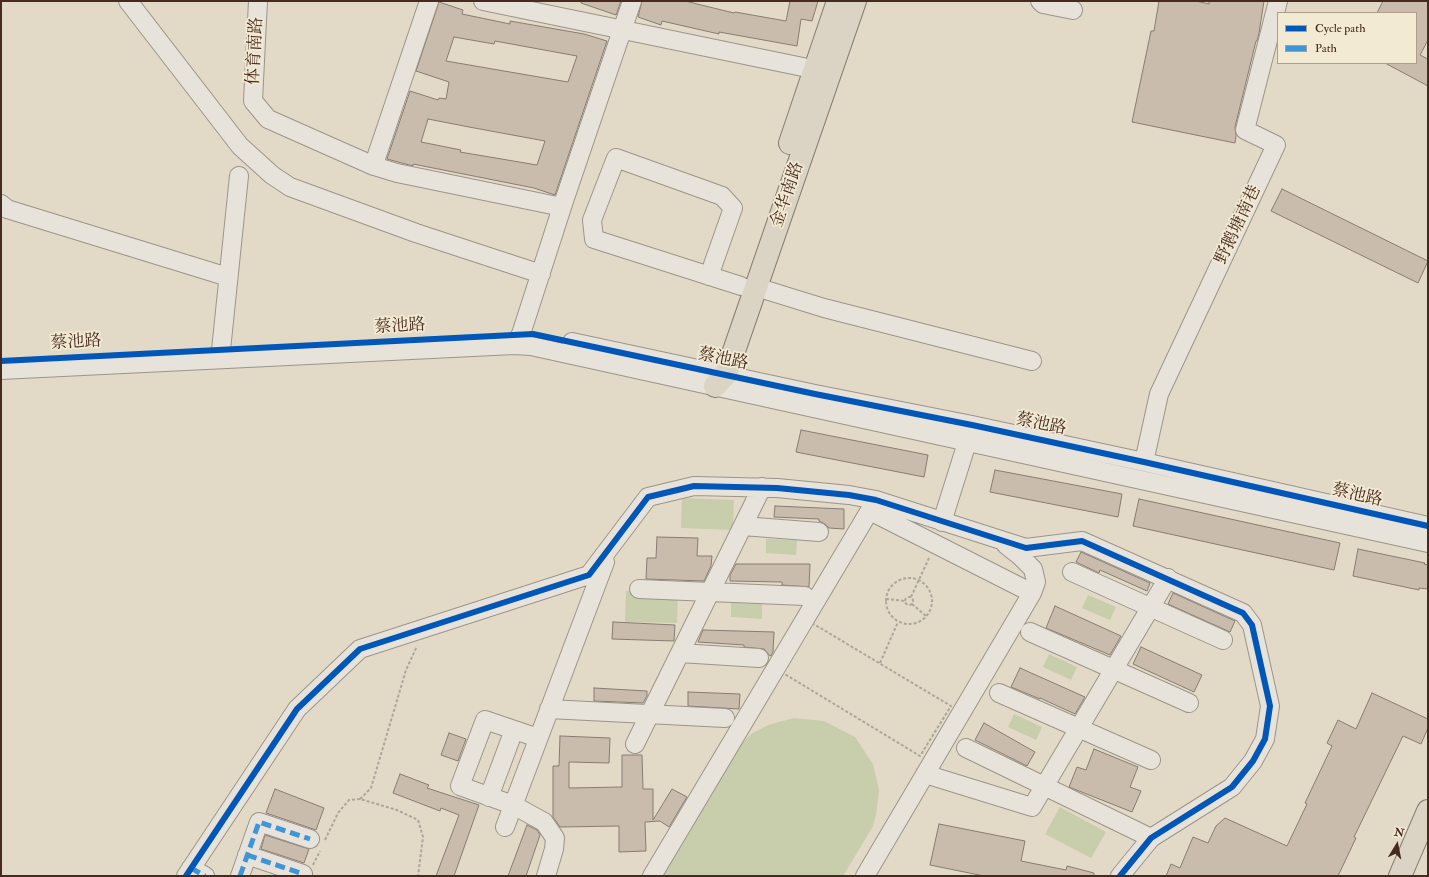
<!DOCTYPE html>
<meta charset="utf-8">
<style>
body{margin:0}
#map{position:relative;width:1429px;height:877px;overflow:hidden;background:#e2dac7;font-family:"IM FELL Double Pica",serif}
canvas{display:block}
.frame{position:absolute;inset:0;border:2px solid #462a20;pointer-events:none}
.legend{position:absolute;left:1277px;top:12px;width:140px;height:52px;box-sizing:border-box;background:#f3ead3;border:1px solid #ae9d8b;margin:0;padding:5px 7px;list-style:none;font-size:12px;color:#462a20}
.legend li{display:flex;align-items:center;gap:8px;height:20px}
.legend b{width:20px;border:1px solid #ae9d8b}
.north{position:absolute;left:1377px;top:825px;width:40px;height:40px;-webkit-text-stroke:3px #f3ead3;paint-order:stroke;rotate:10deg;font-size:11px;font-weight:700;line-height:16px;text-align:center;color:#462a20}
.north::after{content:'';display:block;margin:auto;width:14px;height:18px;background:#462a20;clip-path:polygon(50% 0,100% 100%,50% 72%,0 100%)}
</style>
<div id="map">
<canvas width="1429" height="877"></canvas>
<div class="frame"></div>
<ul class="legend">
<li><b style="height:5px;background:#0057b8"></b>Cycle path</li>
<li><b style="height:5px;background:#4096d5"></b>Path</li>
</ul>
<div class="north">N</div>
</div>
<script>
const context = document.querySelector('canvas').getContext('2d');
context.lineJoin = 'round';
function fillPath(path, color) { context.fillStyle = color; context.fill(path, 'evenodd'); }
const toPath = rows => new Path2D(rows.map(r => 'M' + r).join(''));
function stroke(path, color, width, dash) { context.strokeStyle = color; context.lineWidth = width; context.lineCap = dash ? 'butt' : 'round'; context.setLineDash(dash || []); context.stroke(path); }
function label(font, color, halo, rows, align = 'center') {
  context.font = font + ' "IM FELL Double Pica","Noto Serif SC",serif'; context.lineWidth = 3.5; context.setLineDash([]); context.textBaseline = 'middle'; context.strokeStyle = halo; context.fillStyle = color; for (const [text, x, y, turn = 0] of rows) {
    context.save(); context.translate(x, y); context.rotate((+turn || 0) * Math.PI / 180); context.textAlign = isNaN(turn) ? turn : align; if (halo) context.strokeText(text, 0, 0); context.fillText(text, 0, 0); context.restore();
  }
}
fillPath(toPath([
 [682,498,734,500,733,530,681,528],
 [766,539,797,540,796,555,766,553],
 [626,591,678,593,677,623,625,622],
 [1088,595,1116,607,1110,620,1082,608],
 [731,603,762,604,762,619,731,617],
 [1049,654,1077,667,1071,680,1043,667],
 [1014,714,1042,727,1036,740,1008,727],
 [794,718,824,721,855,737,873,764,879,790,876,815,873,826,843,876,662,876,738,747,751,734,768,725],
 [1060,807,1106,832,1091,858,1045,834]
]), '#c8cdab');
const building = toPath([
 [581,1,621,1,616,15,581,3,581,1],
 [642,1,685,1,734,13,735,12,786,21,790,1,818,1,812,21,801,19,797,46,719,32,719,34,662,21,661,25,638,17,642,1],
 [1159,1,1196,1,1209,4,1209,1,1264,1,1259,33,1257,41,1256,41,1235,127,1236,136,1235,143,1132,122,1151,31,1154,31,1159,1],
 [1383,1,1428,1,1428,40,1420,55,1428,59,1428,86,1385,63,1416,63,1416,13,1377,13,1383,1],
 [439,2,463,10,462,14,510,24,510,21,584,34,607,41,555,195,534,188,413,164,413,166,387,159,410,91,438,100,439,98,446,99,449,82,416,71,439,2],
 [454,37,494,44,495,41,577,56,568,82,446,61,454,37],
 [428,119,469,127,545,141,537,165,460,152,461,150,421,142,428,119],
 [1282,189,1428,261,1418,283,1271,211,1282,189],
 [801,430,928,455,924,477,796,452,801,430],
 [995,470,1122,494,1118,517,990,492,995,470],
 [1139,499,1340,543,1334,570,1133,526,1139,499],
 [775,506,844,509,844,529,829,528,825,524,819,521,819,519,774,517,775,506],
 [657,537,698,538,697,556,712,556,711,566,704,581,646,579,647,558,656,558,657,537],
 [1358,549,1425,563,1424,564,1428,565,1428,589,1419,588,1419,590,1353,576,1358,549],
 [1081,552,1150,583,1147,591,1100,570,1099,573,1076,562,1081,552],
 [736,564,810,564,809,587,782,585,782,582,730,581,730,575,736,564],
 [1173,593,1235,621,1230,632,1168,604,1173,593],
 [1055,606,1121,636,1110,655,1046,628,1055,606],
 [613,622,675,625,674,641,612,639,613,622],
 [703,630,774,632,773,652,771,656,769,655,764,649,744,647,744,645,698,642,703,630],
 [1141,647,1202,675,1194,692,1133,664,1141,647],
 [1020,668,1085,697,1075,714,1040,698,1040,699,1011,687,1020,668],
 [594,688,647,691,647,696,643,703,594,701,594,688],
 [688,692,740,694,739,709,688,706,688,692],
 [1372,693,1428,719,1428,728,1421,744,1403,736,1354,837,1356,838,1338,876,1166,876,1171,864,1180,868,1193,837,1208,843,1216,826,1225,818,1287,846,1307,804,1305,803,1332,746,1327,743,1338,720,1356,729,1372,693],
 [984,723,1035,752,1027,766,975,740,984,723],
 [449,733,466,739,458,761,441,755,449,733],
 [560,736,610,738,609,763,569,762,569,788,622,787,622,755,642,755,643,789,653,789,653,820,672,789,687,797,669,827,660,821,645,822,646,851,619,852,619,826,560,827,553,817,553,766,559,766,560,736],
 [1094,749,1138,767,1130,787,1141,791,1132,812,1069,787,1077,767,1086,770,1094,749],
 [400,774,429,785,427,788,479,805,454,876,436,876,459,815,441,808,440,811,393,793,400,774],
 [275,789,324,808,316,830,266,813,275,789],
 [939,824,1025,841,1021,861,1066,870,1067,866,1094,873,1094,876,984,876,930,865,939,824],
 [527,825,537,830,540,835,526,876,508,876,527,825],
 [265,835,309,849,304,863,261,849,265,835]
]);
fillPath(building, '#c9bcac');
stroke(building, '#867c72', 1);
const minor = toPath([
 [128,1,240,146,272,175,290,187,416,233,541,274],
 [258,1,253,101,268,119,374,166,397,173,562,207],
 [483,1,827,72],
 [1040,1,1043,4,1073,10],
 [375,161,429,1],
 [1,204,7,209,228,277],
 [709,276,733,208,722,196,616,158,592,220,594,239,741,286],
 [756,287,824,308,1032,361],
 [572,342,815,394,972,425,1144,462,1428,526],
 [514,345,521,334,564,201,632,1],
 [221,359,221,350,239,176],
 [1,370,514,345,531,346,1428,543],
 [1144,462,1159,394,1276,145,1245,130,1278,1],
 [870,511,1032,593],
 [942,522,971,430],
 [743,526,819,532],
 [1072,572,1223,640],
 [639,589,805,596],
 [1030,632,1189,703],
 [680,653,759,658],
 [999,693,1151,760],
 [549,709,725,718],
 [538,738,485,720,460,786,513,805,544,822,555,838,554,849,546,876],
 [635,744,762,487],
 [966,748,1151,838],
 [925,774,1032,807,1168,578],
 [489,797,514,730],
 [505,827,605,562],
 [247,855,303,874],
 [191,868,205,876],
 [186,876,297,709,360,649,589,575,648,497,694,486,777,488,849,495,876,500,1026,548,1082,541,1243,613,1252,625,1270,706,1265,739,1253,761,1232,787,1151,838,1120,876],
 [240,876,259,822,310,839],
 [652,876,876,500],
 [865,876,1032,593,1036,582,1033,569,1020,556,1006,545]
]);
const major = toPath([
 [790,143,838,1],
 [715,386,726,374,855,1],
 [1400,876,1428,811]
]);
stroke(minor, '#9c9488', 20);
stroke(major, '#867c72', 24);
stroke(toPath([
 '886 601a23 23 0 1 1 46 0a23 23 0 1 1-46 0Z',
 '905 601a4 4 0 1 1 8 0a4 4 0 1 1-8 0Z',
 [911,597,929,558],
 [886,599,905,601],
 [912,604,926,616],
 [812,623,951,706,920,756,783,673,812,623],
 [880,663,898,622],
 [360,799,371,788,406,670,417,646],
 [325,840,338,813,349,800,360,799,397,810,418,820,423,837,418,876],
 [313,865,320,851]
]), '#aca69d', 2, [3, 2]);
stroke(minor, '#e8e3da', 18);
stroke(major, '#dbd4c5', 22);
stroke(toPath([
 [247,855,303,874],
 [191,868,205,876],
 [240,876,259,822,310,839]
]), '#4096d5', 5, [10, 5]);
stroke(toPath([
 [1,361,533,334,815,394,972,425,1144,462,1428,526],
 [186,876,297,709,360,649,589,575,648,497,694,486,777,488,849,495,876,500,1026,548,1082,541,1243,613,1252,625,1270,706,1265,739,1253,761,1232,787,1151,838,1120,876]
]), '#0057b8', 6);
label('17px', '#462a20', '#f3ead3', [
 ["体育南路",256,51,-87],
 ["金华南路",788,195,-71],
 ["野鹅塘南巷",1239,225,-65],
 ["蔡池路",400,327,-3],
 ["蔡池路",76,343,-3],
 ["蔡池路",723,360,12],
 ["蔡池路",1041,425,12],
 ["蔡池路",1357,496,13]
]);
</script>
